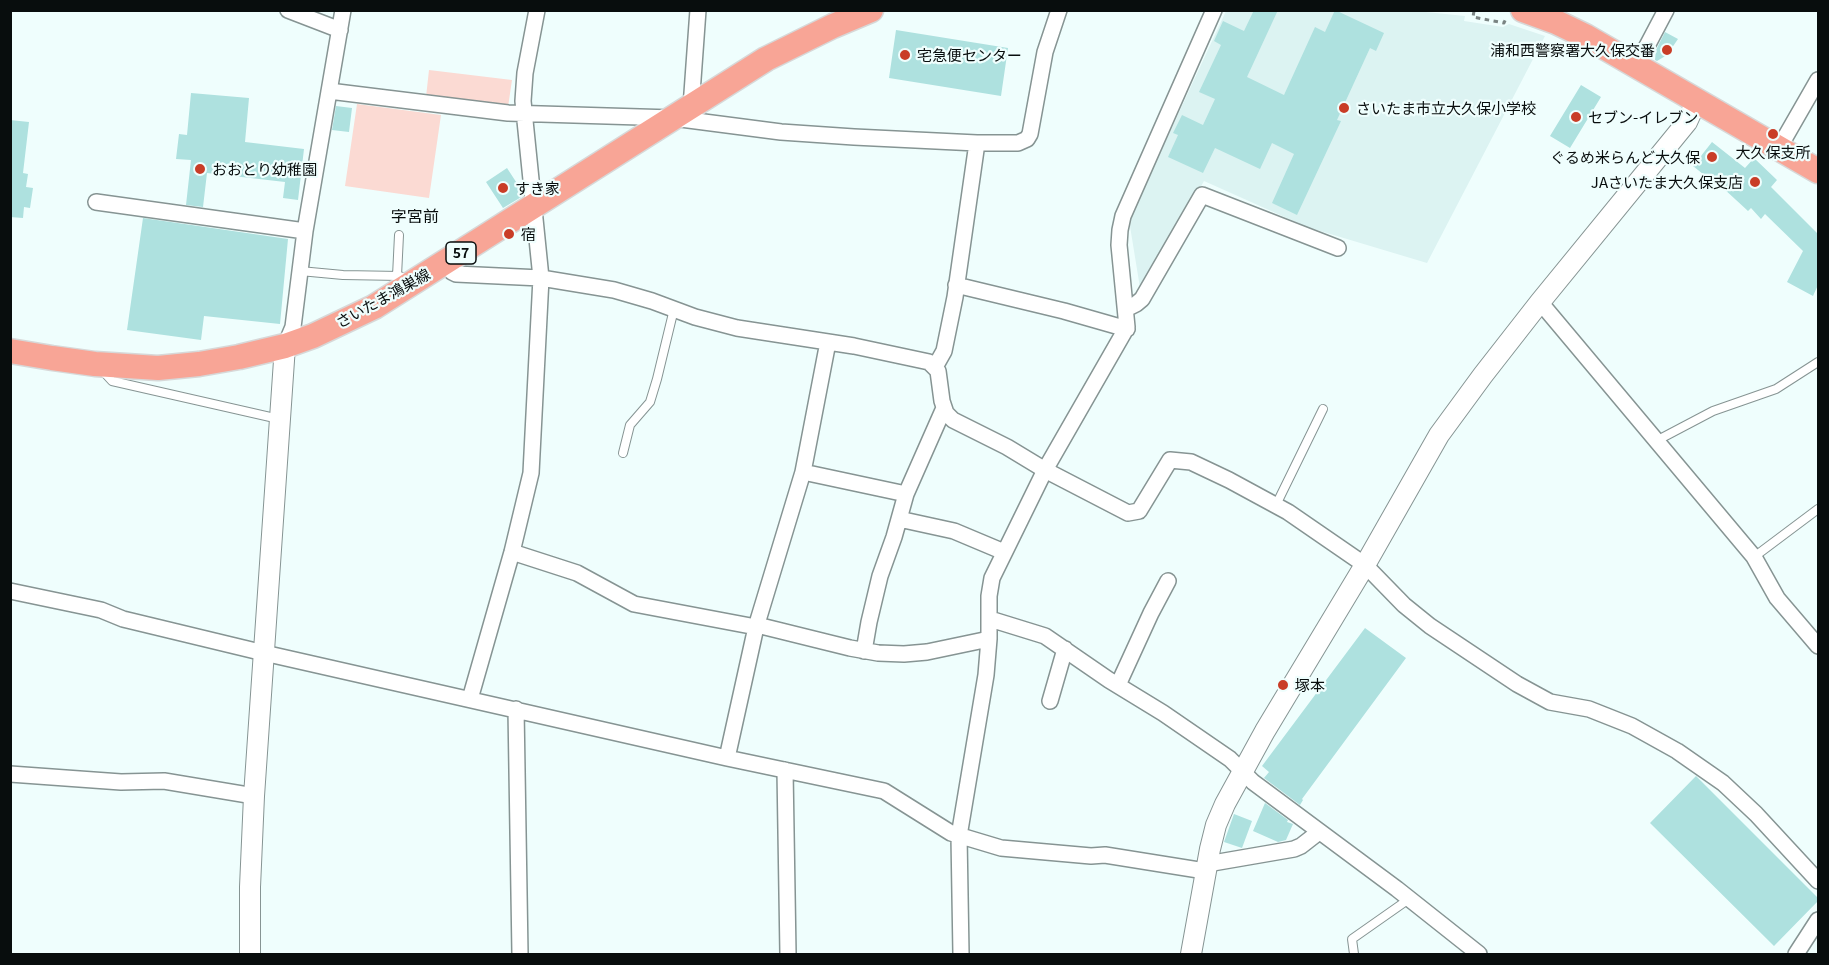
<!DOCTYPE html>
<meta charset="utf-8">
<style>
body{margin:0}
#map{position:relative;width:1829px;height:965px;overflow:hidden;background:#effefd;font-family:Georgia,serif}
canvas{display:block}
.frame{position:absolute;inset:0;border:12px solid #080d0d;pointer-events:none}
</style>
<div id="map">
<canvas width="1829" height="965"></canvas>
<div class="frame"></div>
</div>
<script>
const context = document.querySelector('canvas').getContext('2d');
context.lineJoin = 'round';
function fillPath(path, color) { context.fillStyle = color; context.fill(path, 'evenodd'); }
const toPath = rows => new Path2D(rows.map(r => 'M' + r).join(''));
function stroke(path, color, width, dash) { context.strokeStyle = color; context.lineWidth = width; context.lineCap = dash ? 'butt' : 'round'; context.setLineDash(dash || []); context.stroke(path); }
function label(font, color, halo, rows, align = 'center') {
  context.font = font + ' Georgia,"Noto Sans JP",serif'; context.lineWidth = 4.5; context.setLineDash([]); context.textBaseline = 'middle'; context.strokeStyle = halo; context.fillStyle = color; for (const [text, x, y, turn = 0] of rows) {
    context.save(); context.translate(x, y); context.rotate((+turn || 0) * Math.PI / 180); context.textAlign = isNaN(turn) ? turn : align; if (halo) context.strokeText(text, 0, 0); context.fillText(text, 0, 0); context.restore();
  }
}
fillPath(toPath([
 [1226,11,1416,11,1465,16,1464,21,1503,27,1509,24,1545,36,1427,263,1307,227,1204,181,1141,294,1129,220]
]), '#dcf3f2');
fillPath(toPath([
 [429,70,512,80,508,107,426,97],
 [357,104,441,115,429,198,345,186]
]), '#fbdad3');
fillPath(toPath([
 [1254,10,1278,10,1247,77,1284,95,1315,27,1325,32,1335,10,1384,33,1376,51,1370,48,1337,120,1341,121,1297,215,1272,203,1294,154,1272,143,1260,169,1215,148,1203,173,1168,157,1178,135,1173,133,1182,115,1203,125,1215,99,1199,92,1221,45,1214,41,1223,21,1244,31],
 [896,30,1008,48,1001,96,889,78],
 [1665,32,1678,39,1667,55,1657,61,1655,60,1656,50],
 [1581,85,1601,97,1570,148,1550,136],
 [191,93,249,98,245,142,304,149,298,200,283,198,285,182,207,173,203,207,186,205,191,160,176,159,179,134,187,135],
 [336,106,352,108,349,132,332,130],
 [10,120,29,122,23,173,28,174,26,187,33,188,30,208,24,207,23,218,10,217],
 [1712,142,1745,168,1754,158,1777,180,1771,187,1818,234,1818,285,1813,296,1787,282,1803,251,1765,214,1761,219,1751,208,1748,211,1710,176,1708,178,1693,166],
 [507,168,522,191,523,196,503,208,486,182],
 [143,218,288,239,280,324,204,316,201,340,127,330],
 [1365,628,1406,658,1302,799,1303,800,1300,805,1264,778,1269,772,1262,766],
 [1696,776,1818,898,1818,901,1774,946,1650,823],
 [1265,803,1288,820,1287,822,1293,824,1286,840,1278,842,1253,831],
 [1234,814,1252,821,1242,848,1224,842]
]), '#aee1df');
const service = toPath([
 [300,271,343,275,400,276,408,281],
 [397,276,399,235],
 [102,370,112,381,279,419],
 [1656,441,1713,411,1776,389,1818,362],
 [623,453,630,425,650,402,657,379,674,309],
 [1276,505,1323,409],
 [1754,557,1818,509],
 [1354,954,1352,939,1409,899]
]);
const minor = toPath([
 [288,10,340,30],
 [1637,65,1666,10],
 [329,91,508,113,673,118,781,132,854,137,977,143],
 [691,107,698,10],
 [1779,148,1818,80],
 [96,202,305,231],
 [445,263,452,272,456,274,541,278,614,290,652,301,695,317,737,328,854,346,929,362,938,371,942,401,946,413,953,420,1007,447,1045,470,1128,513,1139,511,1170,460,1191,462,1229,480,1288,512,1365,565,1404,605,1430,626,1517,684,1550,702,1589,709,1632,726,1677,751,1723,783,1756,814,1818,881],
 [956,285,1064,311,1127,329],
 [1540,302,1754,557,1777,598,1818,646],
 [1126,309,1136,304,1142,299,1202,195,1338,248],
 [285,346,293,327,305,231,343,10],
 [935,367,944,351,955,297,977,143,1018,143,1027,139,1030,134,1045,52,1059,10],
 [803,472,906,494],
 [899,519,954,531,1004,552],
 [512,552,577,573,634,604,756,627],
 [10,591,101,610,123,619,264,653,727,758,884,791,951,833,1001,848,1091,856,1105,855,1205,871],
 [990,619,1045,636,1109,680,1163,713,1230,759,1253,782,1397,889,1479,954],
 [757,625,850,648,878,653,904,654,927,652,989,639],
 [864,651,869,622,880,576,894,537,906,494,944,408],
 [1118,685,1151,613,1168,581],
 [470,699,512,552,531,473,541,278,523,101,525,73,537,10],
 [1050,701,1065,649],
 [516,709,520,954],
 [727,758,756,627,803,472,828,342],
 [785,770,788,954],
 [10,774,121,782,164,781,254,796],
 [1207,864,1294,849,1301,846,1319,832],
 [961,954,959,836,986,675,989,639,989,596,992,578,1045,470,1127,327,1119,245,1120,230,1123,216,1214,10],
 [1796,954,1818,920]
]);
const tertiary = toPath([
 [250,954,250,887,254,796,285,346],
 [1191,954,1210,849,1216,825,1225,804,1265,731,1365,565,1439,435,1483,375,1540,302,1687,122,1697,100]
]);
const primary = toPath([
 [1523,10,1556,22,1585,36,1818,171],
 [10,351,52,358,95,364,158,368,199,364,239,357,285,346,313,336,374,307,766,59,833,26,871,10]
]);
stroke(service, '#869493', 10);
stroke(minor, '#869493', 18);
stroke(tertiary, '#869493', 22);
stroke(primary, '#d7d8d8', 27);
stroke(toPath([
 [1474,11,1473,17,1504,23,1506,18]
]), '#7a8483', 3, [4.5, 4.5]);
stroke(service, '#fff', 8);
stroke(minor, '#fff', 15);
stroke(tertiary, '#fff', 20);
stroke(primary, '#f8a596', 24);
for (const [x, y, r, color] of [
 [1667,50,6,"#c93d27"],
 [905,55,6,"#c93d27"],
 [1344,108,6,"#c93d27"],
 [1576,117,6,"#c93d27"],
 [1773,134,6,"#c93d27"],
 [1712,157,6,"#c93d27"],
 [200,169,6,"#c93d27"],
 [1755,182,6,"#c93d27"],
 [503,188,6,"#c93d27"],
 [509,234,6,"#c93d27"],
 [1283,685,6,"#c93d27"]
]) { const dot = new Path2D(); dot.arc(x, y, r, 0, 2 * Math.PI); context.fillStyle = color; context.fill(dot); stroke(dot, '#effefd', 2); }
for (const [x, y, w] of [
 [461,253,30]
]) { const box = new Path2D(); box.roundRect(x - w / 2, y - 11, w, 22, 4.5); context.fillStyle = '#effefd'; context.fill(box); stroke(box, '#080d0d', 1.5); }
label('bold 14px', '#080d0d', null, [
 ["57",461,253]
]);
label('15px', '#080d0d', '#effefd', [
 ["浦和西警察署大久保交番",1655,50,"right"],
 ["宅急便センター",917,55],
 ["さいたま市立大久保小学校",1356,108],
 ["セブン-イレブン",1588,117],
 ["大久保支所",1773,152,"center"],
 ["ぐるめ米らんど大久保",1700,157,"right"],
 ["おおとり幼稚園",212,169],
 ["JAさいたま大久保支店",1743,182,"right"],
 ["すき家",515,188],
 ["宿",521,234],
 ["塚本",1295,685]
], 'left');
label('15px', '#080d0d', '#effefd', [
 ["さいたま鴻巣線",383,298,-29]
]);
label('16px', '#080d0d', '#effefd', [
 ["字宮前",415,216]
]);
</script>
